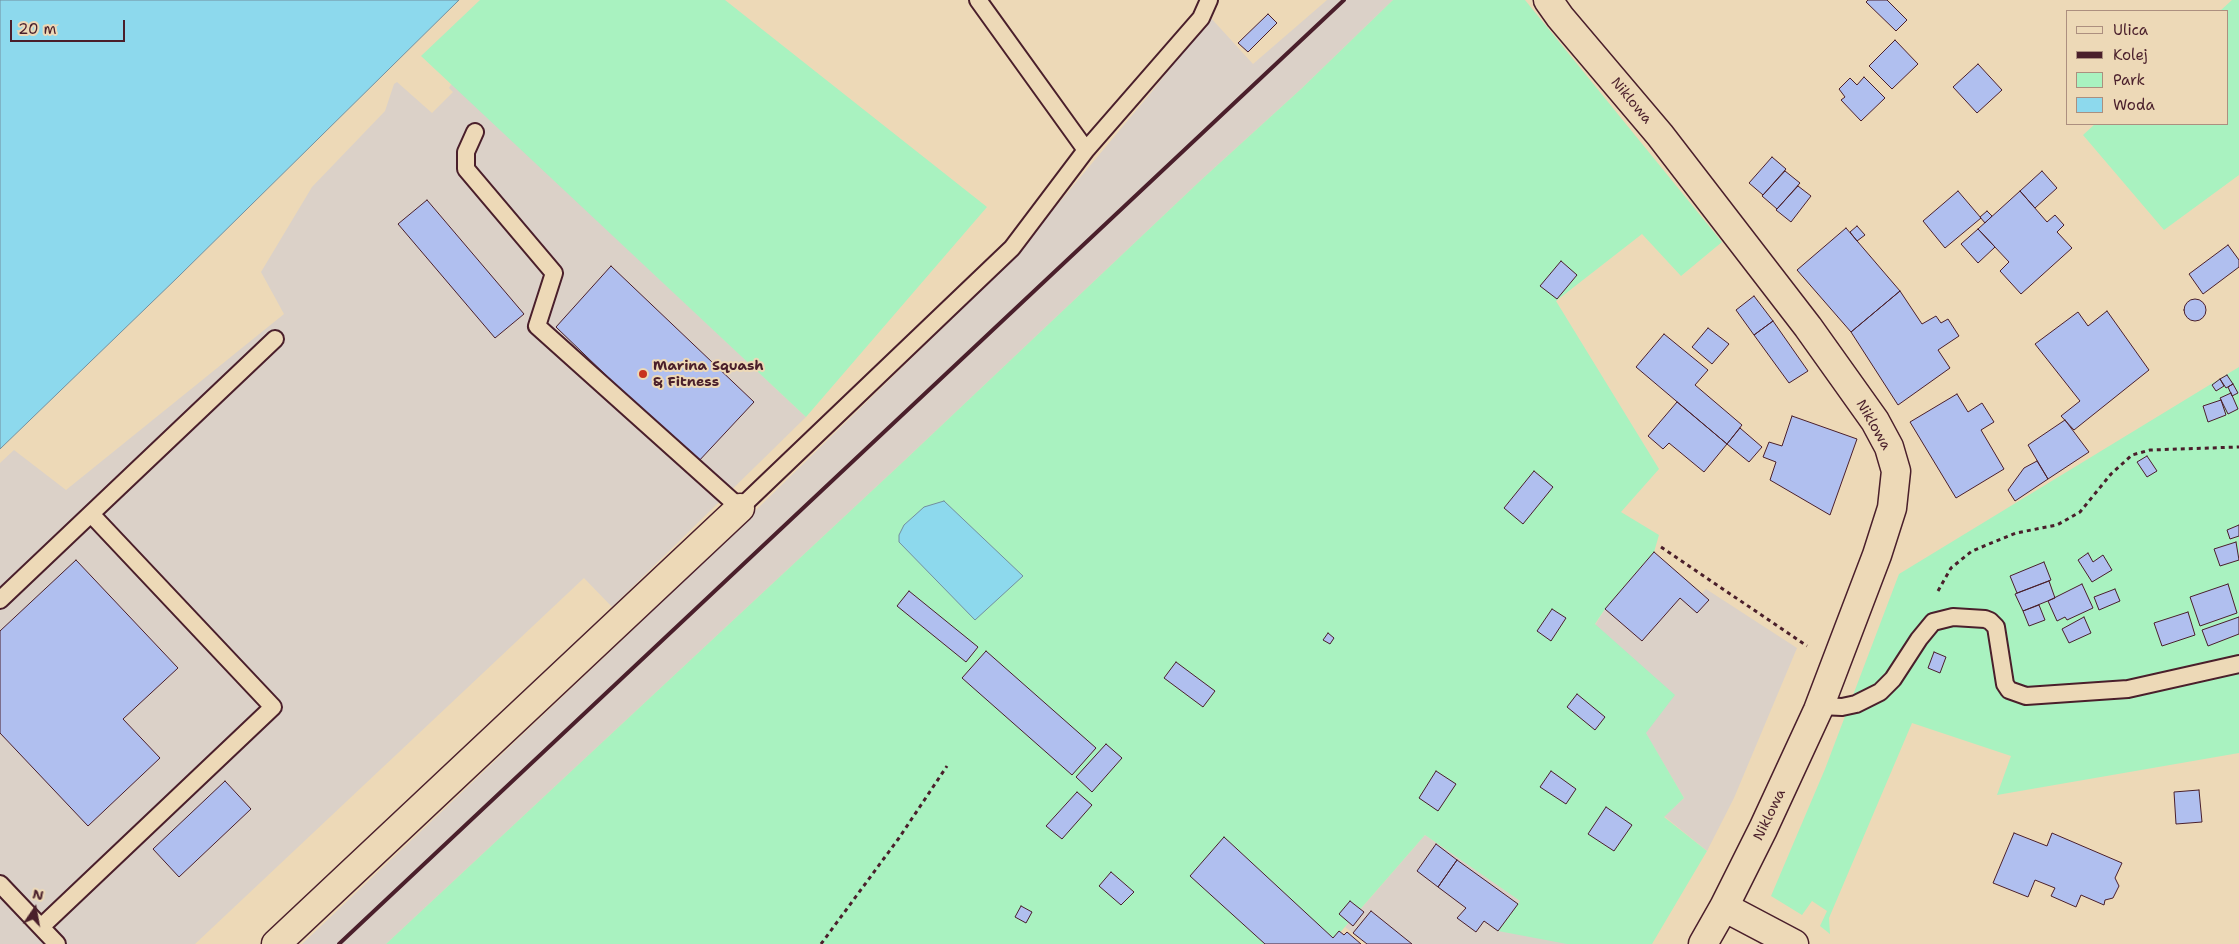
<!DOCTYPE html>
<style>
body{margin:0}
#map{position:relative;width:2239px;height:944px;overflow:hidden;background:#edd9b7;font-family:"Shantell Sans",sans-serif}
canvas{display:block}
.legend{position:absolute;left:2066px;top:10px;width:162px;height:115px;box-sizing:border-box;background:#edd9b7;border:1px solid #ac8f7f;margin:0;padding:6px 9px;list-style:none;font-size:15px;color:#4a1f2b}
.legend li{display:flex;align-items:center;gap:10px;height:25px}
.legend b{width:25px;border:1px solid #ac8f7f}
.north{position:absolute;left:10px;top:884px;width:50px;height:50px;-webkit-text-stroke:4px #edd9b7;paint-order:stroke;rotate:12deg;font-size:14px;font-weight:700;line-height:20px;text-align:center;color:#4a1f2b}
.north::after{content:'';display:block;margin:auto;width:18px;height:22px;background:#4a1f2b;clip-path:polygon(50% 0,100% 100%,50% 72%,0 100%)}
.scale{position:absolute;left:10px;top:20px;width:115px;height:22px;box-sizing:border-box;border:2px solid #4a1f2b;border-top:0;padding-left:6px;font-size:15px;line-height:18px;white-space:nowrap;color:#4a1f2b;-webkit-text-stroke:4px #edd9b7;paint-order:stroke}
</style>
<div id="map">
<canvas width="2239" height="944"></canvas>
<ul class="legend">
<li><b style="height:6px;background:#edd9b7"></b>Ulica</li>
<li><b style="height:6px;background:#4a1f2b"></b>Kolej</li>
<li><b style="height:14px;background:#a9f2c0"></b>Park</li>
<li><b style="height:14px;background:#8dd9ed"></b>Woda</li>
</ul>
<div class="north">N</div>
<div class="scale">20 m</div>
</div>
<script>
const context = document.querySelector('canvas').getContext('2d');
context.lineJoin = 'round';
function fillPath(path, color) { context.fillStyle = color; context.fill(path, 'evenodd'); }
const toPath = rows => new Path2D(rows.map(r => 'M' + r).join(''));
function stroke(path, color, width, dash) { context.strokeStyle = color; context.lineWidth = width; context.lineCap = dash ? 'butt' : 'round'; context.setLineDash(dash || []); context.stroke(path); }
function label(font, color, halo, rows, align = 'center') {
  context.font = font + ' "Shantell Sans",sans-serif'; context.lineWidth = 4; context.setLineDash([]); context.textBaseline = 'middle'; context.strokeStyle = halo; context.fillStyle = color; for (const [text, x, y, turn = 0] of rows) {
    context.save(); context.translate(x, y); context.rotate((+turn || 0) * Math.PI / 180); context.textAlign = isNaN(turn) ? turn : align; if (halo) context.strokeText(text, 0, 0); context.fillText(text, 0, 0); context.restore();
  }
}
fillPath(toPath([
 [1327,0,1393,0,1301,89,1200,181,905,460,386,944,302,944,637,626,1006,266,1149,95,1210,17,1253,64],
 [397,82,432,113,453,92,449,88,452,83,806,417,612,607,584,578,195,944,0,944,0,463,14,450,66,490,284,314,261,272,312,187,385,111,394,84],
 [1654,552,1702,593,1706,589,1797,648,1734,798,1707,851,1664,816,1684,798,1645,732,1595,625,1605,609],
 [1425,835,1520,901,1579,944,1367,944,1345,927]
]), '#dbd1c8');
fillPath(toPath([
 [480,0,725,0,987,207,806,417,421,56],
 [1393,0,1525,0,1722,242,1681,276,1642,234,1556,301,1659,469,1621,512,1659,535,1654,552,1605,609,1595,624,1675,695,1646,733,1684,798,1664,817,1707,851,1652,944,1567,944,1498,931,1520,901,1425,835,1330,944,386,944,905,460,1200,181,1301,89],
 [2232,0,2239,0,2239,175,2164,230,2083,135,2095,124,2228,124,2228,11,2220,11],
 [2239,367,2239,753,1997,795,2011,756,1912,723,1829,918,1830,934,1820,926,1827,911,1812,901,1802,915,1771,896,1825,769,1899,574]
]), '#a9f2c0');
const water = toPath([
 [0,0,459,0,178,277,0,449,0,0],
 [944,501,1023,576,975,620,899,542,899,535,904,525,924,507,944,501]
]);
fillPath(water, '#8dd9ed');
stroke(water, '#728f9f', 1);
const building = toPath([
 [1868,0,1887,0,1907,20,1896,31,1866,2,1868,0],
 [1268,14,1277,23,1248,52,1238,43,1268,14],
 [1895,40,1918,64,1892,89,1869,66,1895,40],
 [1978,64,2002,90,1977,113,1953,87,1978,64],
 [1864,77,1885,98,1861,121,1841,100,1845,97,1839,89,1850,78,1857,85,1864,77],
 [1772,157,1786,169,1763,195,1749,183,1772,157],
 [1785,171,1800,183,1777,209,1762,196,1785,171],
 [2042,171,2057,188,2035,208,2020,191,2042,171],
 [1798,186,1811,196,1791,222,1776,210,1798,186],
 [1958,191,1981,218,1945,248,1923,221,1958,191],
 [2020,191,2047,222,2055,215,2064,225,2057,232,2072,248,2021,294,2000,271,2009,262,1978,229,2020,191],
 [427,200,524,314,495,338,398,224,427,200],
 [1987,211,1992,216,1985,223,1980,217,1987,211],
 [1857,226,1865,235,1857,241,1850,232,1857,226],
 [1846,228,1900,291,1851,332,1797,270,1846,228],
 [1978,229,1995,247,1978,263,1961,244,1978,229],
 [2228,245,2239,260,2239,267,2203,294,2189,274,2228,245],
 [1561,261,1577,275,1557,299,1540,286,1561,261],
 [611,266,754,402,697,463,556,327,611,266],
 [1900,291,1922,324,1936,316,1941,323,1948,319,1959,336,1938,350,1950,368,1898,405,1851,332,1900,291],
 [1754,296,1773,321,1754,335,1736,310,1754,296],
 '2184 310a11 11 0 1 1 22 0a11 11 0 1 1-22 0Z',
 [2107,311,2149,370,2074,430,2061,416,2080,401,2035,344,2078,312,2088,326,2107,311],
 [1773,321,1808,371,1789,383,1754,335,1773,321],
 [1708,328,1729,344,1712,364,1692,347,1708,328],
 [1664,334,1708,370,1695,385,1742,425,1727,444,1636,367,1664,334],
 [2227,375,2233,384,2226,388,2220,379,2227,375],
 [2220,379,2224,386,2216,391,2212,385,2220,379],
 [2233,384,2238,393,2232,396,2228,387,2233,384],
 [2231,393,2238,409,2228,414,2220,398,2231,393],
 [1957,394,1968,412,1982,403,1994,422,1981,430,2004,469,1956,498,1910,422,1957,394],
 [2221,400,2226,415,2208,422,2203,406,2221,400],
 [1677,402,1727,444,1704,472,1669,443,1663,449,1648,436,1677,402],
 [1792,416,1857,439,1830,515,1770,480,1776,462,1763,457,1769,442,1782,446,1792,416],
 [2065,420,2089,452,2048,479,2028,445,2065,420],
 [1740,428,1762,447,1749,462,1727,444,1740,428],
 [2147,456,2157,471,2147,477,2137,462,2147,456],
 [2037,461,2048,479,2015,501,2008,490,2024,468,2037,461],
 [1534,471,1553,487,1523,524,1504,508,1534,471],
 [2239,525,2239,536,2230,539,2227,530,2239,525],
 [2236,542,2239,560,2220,566,2214,549,2236,542],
 [1654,552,1709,600,1697,613,1680,598,1642,641,1605,609,1654,552],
 [2088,553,2093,562,2103,555,2112,570,2092,582,2078,560,2088,553],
 [76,560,178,668,123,719,160,758,88,826,0,733,0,631,76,560],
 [2044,562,2051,580,2017,593,2010,576,2044,562],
 [2049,581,2055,598,2023,611,2015,594,2049,581],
 [2082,584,2093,608,2067,620,2065,617,2057,621,2048,601,2082,584],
 [2228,584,2237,613,2200,626,2190,597,2228,584],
 [2115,589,2120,601,2099,610,2094,597,2115,589],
 [909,591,978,647,966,662,897,606,909,591],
 [2039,605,2045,620,2029,626,2023,611,2039,605],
 [1552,609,1566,618,1551,641,1537,631,1552,609],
 [2188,612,2195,635,2162,646,2154,623,2188,612],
 [2084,617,2091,633,2069,643,2062,629,2084,617],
 [2239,617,2239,634,2208,646,2202,630,2239,617],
 [1328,633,1334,638,1330,644,1323,640,1328,633],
 [986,651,1096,748,1072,775,962,678,986,651],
 [1934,652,1946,657,1940,673,1928,668,1934,652],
 [1176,662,1215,691,1203,707,1164,678,1176,662],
 [1577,694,1605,717,1595,730,1567,707,1577,694],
 [1106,744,1122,758,1092,792,1076,777,1106,744],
 [1436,771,1456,784,1438,811,1419,798,1436,771],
 [1551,771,1576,789,1566,804,1540,787,1551,771],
 [225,781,251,809,179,877,153,849,225,781],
 [2199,790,2202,822,2176,824,2174,792,2199,790],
 [1077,792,1092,805,1062,839,1046,826,1077,792],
 [1606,807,1632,825,1614,851,1588,834,1606,807],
 [2014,833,2047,846,2052,833,2122,863,2115,878,2119,886,2113,898,2105,900,2104,905,2081,895,2076,907,2051,896,2055,888,2035,880,2028,897,1993,883,2014,833],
 [1224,837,1333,938,1339,931,1344,935,1347,932,1361,944,1265,944,1190,876,1224,837],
 [1436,844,1457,860,1438,887,1417,871,1436,844],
 [1457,860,1518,904,1498,931,1484,921,1476,932,1457,918,1466,908,1438,887,1457,860],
 [1111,872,1134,892,1121,905,1099,886,1111,872],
 [1350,901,1364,912,1353,926,1339,914,1350,901],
 [1021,906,1032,912,1026,923,1015,917,1021,906],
 [1371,911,1412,944,1367,944,1353,933,1371,911]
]);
fillPath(building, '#b0bfef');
stroke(building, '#4a1f2b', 1);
const service = toPath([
 [978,0,1086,150],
 [475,132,466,152,466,169,554,273,537,326,740,508,1012,248,1086,150,1201,18,1209,0],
 [0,600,275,339],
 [1820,706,1842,707,1856,704,1880,692,1893,679,1919,639,1933,622,1953,617,1985,619,1990,621,1996,627,2005,684,2009,690,2026,696,2128,689,2239,664],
 [0,884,57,944],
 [41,927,273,707,91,514]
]);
const minor = toPath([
 [1548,0,1560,17,1660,135,1808,327,1875,421,1889,447,1896,471,1892,508,1877,555,1818,710,1763,829,1724,907,1703,944],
 [1724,907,1794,944],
 [276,944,740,508]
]);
stroke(service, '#4a1f2b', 20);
stroke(minor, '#4a1f2b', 31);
stroke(toPath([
 [1661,547,1807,646],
 [1938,591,1951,568,1972,551,2016,533,2057,525,2080,512,2111,474,2132,455,2150,450,2239,447],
 [821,944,899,838,947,766]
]), '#4a1f2b', 3, [4, 4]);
stroke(service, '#edd9b7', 16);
stroke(minor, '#edd9b7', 28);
stroke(toPath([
 [339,944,1344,0]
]), '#4a1f2b', 4);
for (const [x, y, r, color] of [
 [643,374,5,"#c8321e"]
]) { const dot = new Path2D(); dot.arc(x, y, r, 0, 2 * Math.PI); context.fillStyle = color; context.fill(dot); stroke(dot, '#edd9b7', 2); }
label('14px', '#4a1f2b', '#edd9b7', [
 ["Niklowa",1631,101,50],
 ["Niklowa",1873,425,60],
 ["Niklowa",1770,815,-64]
]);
label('bold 14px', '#4a1f2b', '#edd9b7', [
 ["Marina Squash",653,366],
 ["& Fitness",653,382]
], 'left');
</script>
